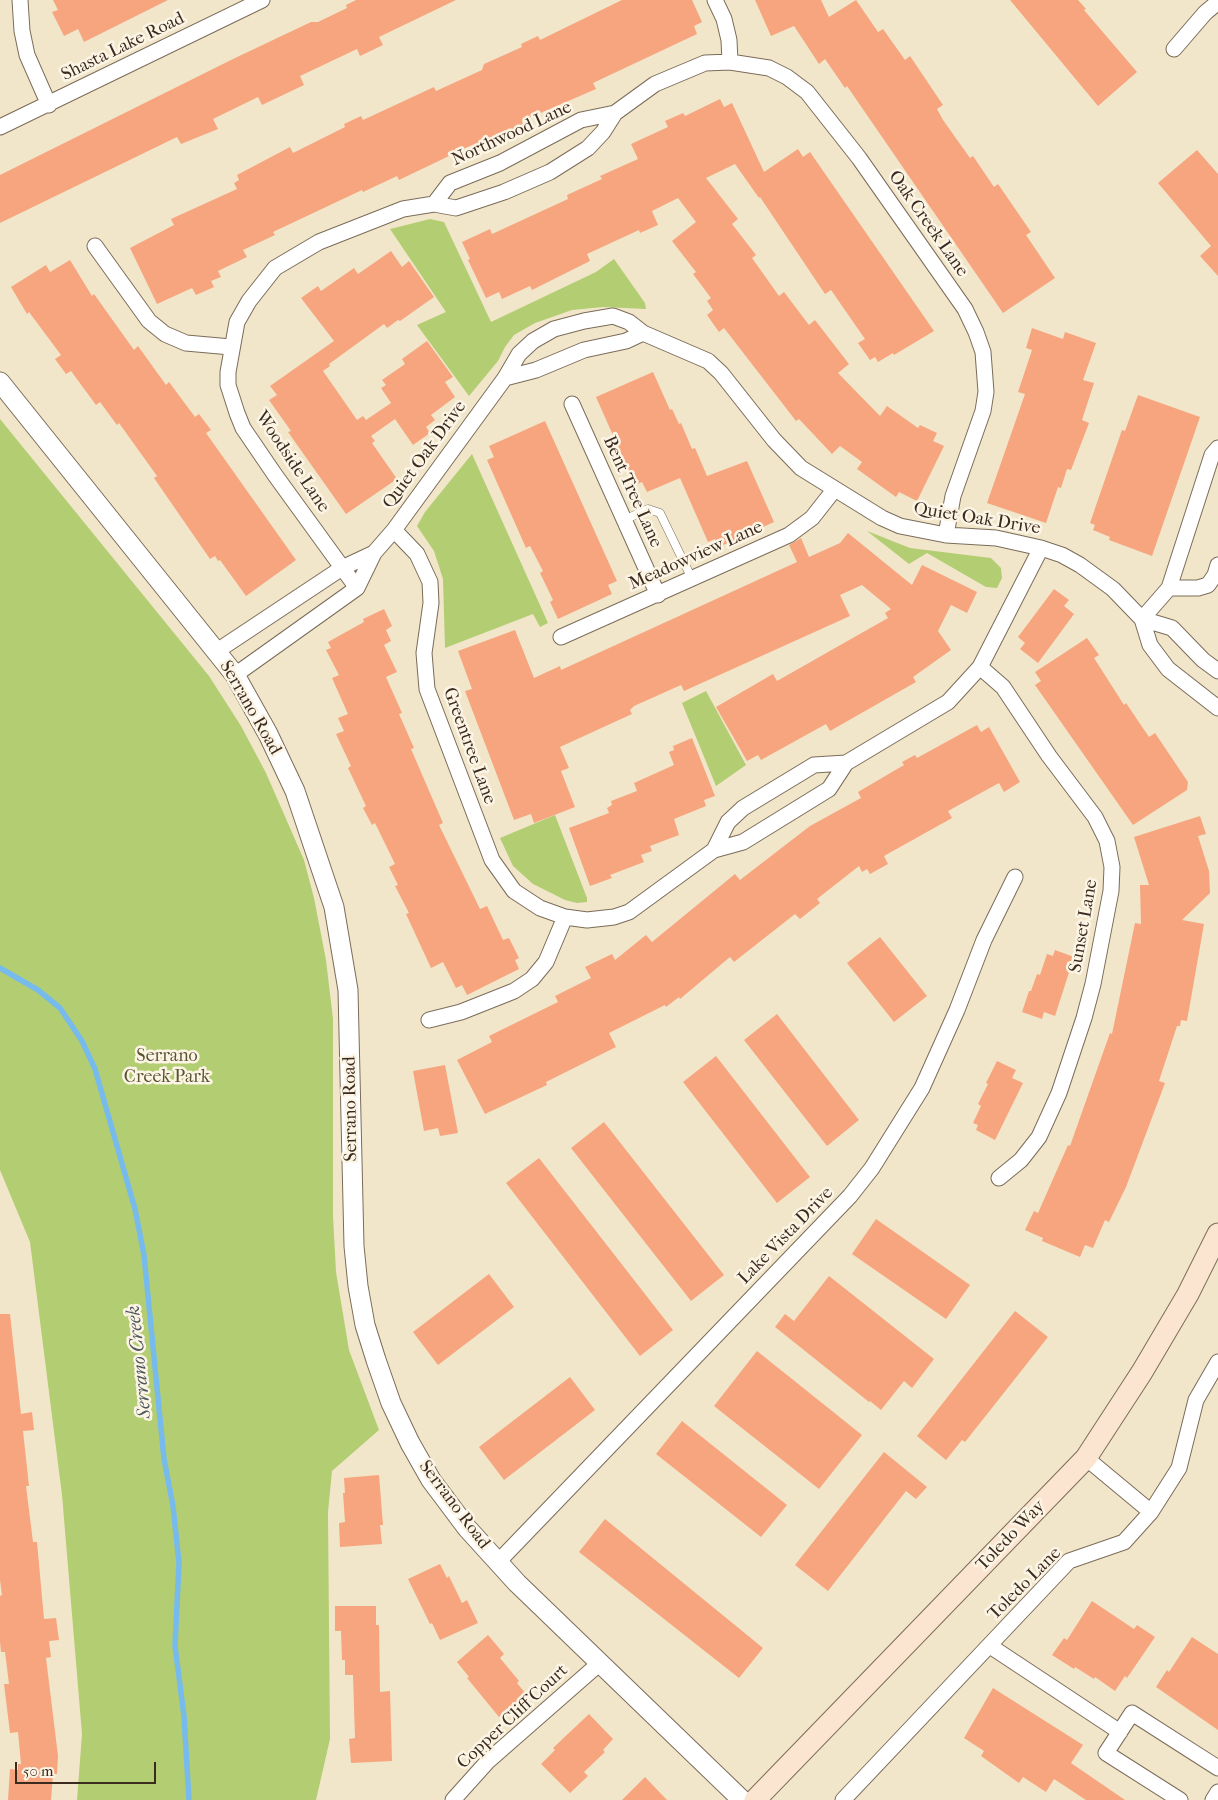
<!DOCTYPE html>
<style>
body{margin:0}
#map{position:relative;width:1218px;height:1800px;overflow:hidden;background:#f2e6ca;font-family:"IM FELL French Canon",serif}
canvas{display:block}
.scale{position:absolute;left:15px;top:1762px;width:141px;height:22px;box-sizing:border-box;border:2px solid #3b2a1e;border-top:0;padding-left:6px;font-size:15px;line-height:18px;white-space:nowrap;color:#3b2a1e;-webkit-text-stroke:4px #fcf5e5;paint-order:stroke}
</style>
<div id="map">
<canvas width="1218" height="1800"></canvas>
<div class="scale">50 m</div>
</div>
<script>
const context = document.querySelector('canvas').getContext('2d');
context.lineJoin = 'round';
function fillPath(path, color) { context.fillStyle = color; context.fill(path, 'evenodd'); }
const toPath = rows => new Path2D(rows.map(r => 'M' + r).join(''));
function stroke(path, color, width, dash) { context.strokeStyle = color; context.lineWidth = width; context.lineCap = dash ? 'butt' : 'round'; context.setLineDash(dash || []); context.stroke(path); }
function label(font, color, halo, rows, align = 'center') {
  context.font = font + ' "IM FELL French Canon",serif'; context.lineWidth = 5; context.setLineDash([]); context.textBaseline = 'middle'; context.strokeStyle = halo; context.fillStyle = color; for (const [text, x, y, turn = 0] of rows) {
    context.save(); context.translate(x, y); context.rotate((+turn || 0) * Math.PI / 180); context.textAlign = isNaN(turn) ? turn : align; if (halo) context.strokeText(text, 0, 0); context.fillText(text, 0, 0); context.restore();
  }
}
fillPath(toPath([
 [430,219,444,222,491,322,596,272,614,259,645,303,646,309,603,307,572,310,535,323,514,335,505,347,498,361,469,396,417,325,446,312,390,229],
 [0,419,209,676,241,726,266,773,304,860,314,898,326,960,333,1019,333,1216,336,1272,349,1350,379,1430,332,1471,328,1512,330,1739,316,1800,77,1800,82,1734,62,1495,30,1242,0,1170],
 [472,454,548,623,540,627,533,614,445,648,443,579,434,551,417,526,425,512],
 [867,531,910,548,991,558,1001,568,1002,578,997,588,986,587,927,553,909,564],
 [706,691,746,765,716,786,682,703],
 [555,815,587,898,587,902,577,903,565,900,533,884,513,866,500,838]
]), '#b3cd72');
stroke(toPath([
 [0,968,38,990,60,1008,82,1041,95,1069,135,1209,144,1255,164,1459,173,1506,179,1563,175,1646,184,1716,189,1800]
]), '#77bbed', 5.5);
fillPath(toPath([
 [53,0,168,0,84,42,78,29,64,36,52,12,58,10],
 [356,0,456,0,379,37,383,45,360,56,357,49,300,76,304,85,262,105,258,97,213,119,218,129,181,144,177,137,0,223,0,175,233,59,311,22,318,22,347,8,346,5],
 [622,0,692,0,702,22,694,26,697,34,593,83,596,89,522,121,523,124,491,140,473,148,472,145,399,180,397,176,363,192,362,190,273,232,275,235,243,250,247,257,218,271,221,277,211,281,214,287,196,295,192,288,157,304,130,248,174,225,171,219,237,189,234,183,239,180,237,175,290,147,293,153,345,127,344,124,361,116,363,120,434,87,436,91,482,70,484,64,522,47,521,44,538,36,540,40],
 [755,0,821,0,829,17,856,0,878,32,883,29,905,60,910,56,943,105,937,109,943,120,970,158,973,156,994,187,998,184,1031,232,1026,235,1055,278,1003,313,847,86,845,88,825,59,819,64,794,26,771,36],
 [1010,0,1078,0,1086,9,1084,10,1137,72,1098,106],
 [720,99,724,107,732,103,764,172,798,149,803,157,810,152,934,331,894,355,893,353,878,362,875,357,870,360,858,343,865,339,831,290,825,294,760,197,759,198,735,164,706,178,738,219,732,224,756,255,752,258,779,296,784,292,809,325,815,320,849,364,838,373,880,416,887,406,918,428,920,425,937,433,933,441,944,446,917,501,899,492,896,497,857,469,862,462,840,446,832,454,799,419,796,421,724,328,719,332,707,315,713,310,707,301,711,298,693,274,696,272,672,241,696,222,678,198,652,211,658,225,640,233,639,230,587,254,590,261,532,290,530,286,502,299,499,292,486,298,468,260,470,259,462,242,490,229,492,234,568,199,567,195,602,179,600,176,638,159,631,144,668,127,665,121,683,113,685,116],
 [1197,150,1218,174,1218,276,1200,256,1211,246,1158,183],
 [391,251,402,267,409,261,434,297,400,321,398,320,387,328,384,324,329,364,330,366,323,371,357,420,363,416,366,420,391,403,381,388,386,385,382,380,405,364,402,359,427,341,453,377,445,382,455,397,431,415,435,420,426,427,430,433,413,445,395,419,371,436,375,441,372,443,397,479,346,514,288,432,291,431,269,400,277,395,270,386,334,341,301,298,318,286,321,291,354,268,358,274],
 [70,260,92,296,94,294,134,350,138,346,166,385,169,382,195,417,199,414,211,430,206,433,296,560,246,596,220,560,218,561,215,556,210,559,154,478,157,476,119,423,117,425,100,402,96,405,71,371,66,374,55,359,61,355,29,312,27,314,11,287,46,265,50,272],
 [1032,328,1063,339,1065,332,1096,343,1083,380,1094,383,1082,420,1089,423,1071,470,1067,469,1061,488,1058,487,1046,523,987,503,1025,394,1018,392,1032,350,1026,348],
 [653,372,670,410,672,409,679,424,681,423,692,449,695,448,707,476,747,461,774,522,719,547,715,539,708,542,680,478,647,492,642,482,635,485,596,397],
 [1138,395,1200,417,1152,556,1109,540,1110,537,1093,530,1095,525,1090,523,1122,430,1125,431],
 [545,421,617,581,608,585,612,594,558,619,550,602,553,600,540,573,543,571,530,546,526,548,487,460,494,457,489,446],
 [848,533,912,585,922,565,977,592,967,613,951,605,938,631,951,650,913,677,916,682,830,731,826,724,761,760,758,755,747,761,716,707,773,674,777,681,888,618,885,613,891,609,862,585,840,595,850,616,684,691,681,685,634,706,630,710,632,714,560,747,569,768,561,771,575,807,534,823,531,814,514,820,465,691,472,689,458,651,515,630,534,678,560,666,561,670,797,562,789,545,801,538,809,557,840,543],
 [1054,589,1069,600,1064,606,1074,614,1038,663,1020,649,1025,643,1018,637],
 [384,609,392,626,386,630,391,641,384,645,397,672,386,677,402,713,399,714,414,748,411,749,443,823,439,825,480,909,487,906,503,940,509,938,519,958,515,960,519,969,467,995,462,985,456,988,443,962,431,968,406,914,409,913,395,886,398,885,389,867,395,864,375,823,372,825,363,808,366,806,348,768,351,766,336,734,344,731,338,718,348,714,332,678,339,675,326,650,331,648,328,642,364,622,363,619],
 [1087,638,1099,655,1094,658,1124,705,1126,703,1149,737,1155,733,1188,782,1187,790,1133,825,1035,685,1041,681,1035,672],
 [977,725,981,732,989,727,1020,782,1004,792,999,783,948,811,952,818,884,856,888,864,870,874,867,869,862,872,859,866,817,899,820,903,800,919,795,914,734,962,730,957,680,999,679,997,666,1007,665,1005,609,1033,616,1047,546,1082,547,1085,485,1114,457,1060,492,1042,489,1036,558,1002,555,996,591,978,585,967,612,954,615,960,646,935,652,942,735,874,740,880,810,826,861,798,858,792,904,765,902,762,915,755,917,758],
 [692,738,715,796,704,800,706,806,674,819,679,835,650,846,652,851,641,855,644,862,610,875,612,878,590,886,569,828,609,813,607,808,612,805,611,801,637,791,634,783,674,765,669,752,674,750,673,746],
 [1200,816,1206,834,1198,836,1209,871,1210,893,1182,920,1204,924,1187,1021,1181,1020,1180,1026,1177,1026,1159,1081,1165,1083,1126,1187,1109,1222,1105,1220,1093,1248,1085,1245,1080,1257,1042,1241,1043,1238,1025,1230,1034,1211,1038,1213,1068,1145,1070,1146,1110,1033,1112,1034,1135,923,1141,924,1140,885,1149,885,1134,837],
 [880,937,927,996,894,1022,847,963],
 [1055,950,1074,957,1055,1016,1044,1012,1042,1019,1022,1012,1029,991,1031,991,1037,974,1040,975,1047,954,1053,956],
 [777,1014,859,1120,827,1146,744,1040],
 [716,1056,810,1177,777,1203,683,1082],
 [997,1061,1016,1070,1012,1078,1023,1083,995,1140,976,1130,978,1125,973,1123,981,1106,978,1104,988,1084,986,1083],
 [445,1065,458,1133,440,1136,438,1128,424,1131,413,1071],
 [604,1122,724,1275,691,1301,571,1148],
 [539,1158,673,1330,640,1356,506,1183],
 [876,1219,970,1285,946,1319,852,1254],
 [489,1274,514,1307,438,1365,413,1332],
 [829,1276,934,1359,912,1388,904,1381,881,1410,870,1401,869,1402,775,1327,785,1314,794,1321],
 [1015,1311,1048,1337,965,1442,962,1440,946,1460,917,1436],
 [0,1314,10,1314,21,1414,32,1412,34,1430,23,1431,29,1486,26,1486,33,1542,37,1542,44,1619,56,1618,59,1640,49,1641,51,1657,46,1658,58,1756,57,1774,53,1774,51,1800,8,1800,10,1769,18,1770,18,1764,21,1764,18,1732,10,1733,4,1684,9,1684,5,1652,1,1652,0,1641,0,1596,2,1595,0,1580],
 [757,1351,862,1435,819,1489,714,1406],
 [570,1377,595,1410,504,1480,479,1447],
 [682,1421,787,1505,761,1537,656,1454],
 [884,1452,927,1487,916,1499,906,1491,828,1591,795,1565],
 [379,1475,383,1525,380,1525,382,1544,340,1547,339,1523,345,1522,343,1493,345,1493,344,1478],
 [605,1519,763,1648,739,1678,579,1552],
 [440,1564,447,1578,449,1576,462,1603,467,1600,478,1623,440,1640,432,1623,430,1624,408,1579],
 [1092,1601,1134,1629,1137,1625,1155,1637,1127,1678,1125,1676,1115,1691,1095,1677,1094,1679,1075,1667,1074,1669,1052,1655,1064,1638,1067,1640],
 [335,1606,376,1606,376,1625,379,1625,380,1692,390,1691,392,1761,351,1763,349,1739,355,1738,353,1675,345,1675,345,1660,342,1660,341,1631,335,1631],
 [488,1635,504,1654,500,1658,519,1681,517,1683,526,1694,499,1717,467,1678,469,1677,457,1662],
 [1192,1637,1218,1654,1218,1730,1156,1687,1167,1670,1169,1672],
 [993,1688,1083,1745,1071,1763,1125,1800,1086,1800,1054,1779,1046,1792,1023,1777,1019,1783,981,1756,984,1751,964,1738],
 [589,1714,613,1739,603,1750,605,1752,584,1772,588,1776,570,1793,541,1764,555,1750,553,1748],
 [645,1777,667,1800,622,1800]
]), '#f6a57f');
const service = toPath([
 [624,520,648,509,660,513,692,579]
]);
const minor = toPath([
 [20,0,22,31,27,55,49,105],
 [715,0,724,19,729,40,730,62,769,68,787,77,807,92,859,158,965,309,976,332,983,352,986,392,983,411,953,496,946,535],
 [1174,49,1205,13,1218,2],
 [0,127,262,0],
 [434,204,450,183,500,163,581,120,615,113],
 [95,246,149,321,165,334,186,343,231,347],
 [505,378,536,370,584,350,626,341,643,333],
 [572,404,658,595],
 [394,530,417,554,430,582,431,603,424,653,427,689,492,860,514,891,540,908,565,917],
 [357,588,275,475,243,428,237,413,228,385,228,372,237,322,249,301,275,268,319,242,403,209,434,204,456,208,504,192,550,172,588,148,603,132,615,113,655,84,705,63,730,62],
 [1169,588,1198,588,1208,585,1215,575,1218,565],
 [1142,619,1169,588,1212,455,1218,448],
 [1142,619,1172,628,1203,660,1218,671],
 [561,637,789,535,812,518,834,490],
 [217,651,342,568,374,553],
 [980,667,1003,687,1049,756,1095,817,1107,841,1112,867,1111,891,1093,984,1084,1018,1059,1093,1039,1137,1021,1160,999,1178],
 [235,675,357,588,374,553,394,530,505,378,519,354,533,341,554,329,584,321,613,316,629,322,643,333,708,361,721,373,774,440,801,468,882,518,900,526,946,535,996,538,1041,548,1062,555,1080,565,1113,589,1142,619,1150,645,1168,669,1218,708],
 [714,850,728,822,743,808,814,765,846,763],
 [429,1020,461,1012,514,991,532,979,546,962,565,917,587,920,614,917,629,912,714,850,743,842,829,789,846,763,948,702,980,667,1041,548],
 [1086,1458,1151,1512],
 [498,1562,850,1196,872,1168,922,1088,957,1010,984,940,1015,877],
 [990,1646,1120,1732],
 [453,1800,488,1761,601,1662],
 [843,1800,1069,1561,1124,1542,1151,1512,1179,1468,1196,1400,1218,1362],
 [1180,1800,1106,1753,1132,1713,1218,1768],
 [1213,1800,1218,1792]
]);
const tertiary = toPath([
 [0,382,235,675,268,734,295,791,334,907,348,990,354,1246,358,1286,365,1325,376,1360,391,1403,410,1443,431,1480,467,1528,517,1583,742,1800]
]);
const secondary = toPath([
 [755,1800,1086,1458,1142,1372,1188,1294,1218,1234]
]);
stroke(service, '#7b6c5a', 9);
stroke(minor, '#7b6c5a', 17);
stroke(tertiary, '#7b6c5a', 21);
stroke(secondary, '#7b6c5a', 23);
stroke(service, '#fff', 8);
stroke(minor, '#fff', 15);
stroke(tertiary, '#fff', 19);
stroke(secondary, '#fce5d0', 21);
label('18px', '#3b2a1e', '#fcf5e5', [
 ["Shasta Lake Road",123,47,-26],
 ["Northwood Lane",512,134,-25],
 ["Oak Creek Lane",928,224,55],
 ["Quiet Oak Drive",425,455,-54],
 ["Woodside Lane",292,462,56],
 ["Bent Tree Lane",632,492,66],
 ["Quiet Oak Drive",977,519,9],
 ["Meadowview Lane",696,556,-24],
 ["Serrano Road",250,708,60],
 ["Greentree Lane",469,746,70],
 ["Sunset Lane",1084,926,-80],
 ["Serrano Road",351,1109,-91],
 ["Lake Vista Drive",786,1236,-46],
 ["Serrano Road",454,1505,53],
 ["Toledo Way",1011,1536,-46],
 ["Toledo Lane",1025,1584,-45],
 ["Copper Cliff Court",513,1717,-43]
]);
label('18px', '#595333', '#fcf5e5', [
 ["Serrano",167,1057],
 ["Creek Park",167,1078]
]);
label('italic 19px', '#4d565c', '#fcf5e5', [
 ["Serrano Creek",140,1362,-96]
]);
</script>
